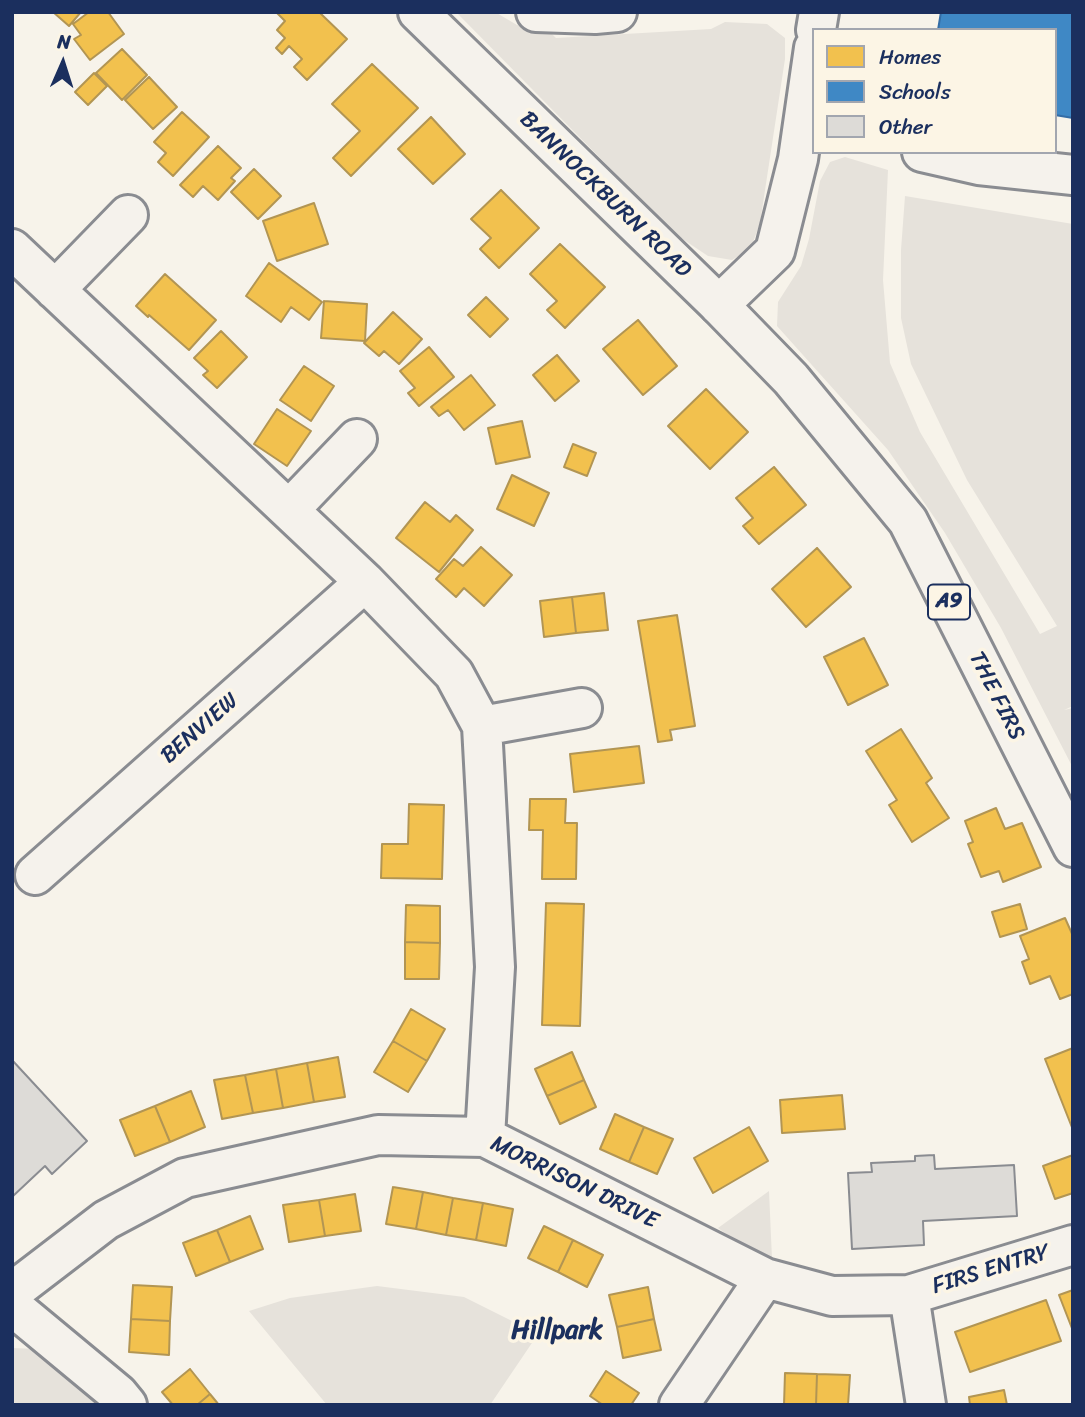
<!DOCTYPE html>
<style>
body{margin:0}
#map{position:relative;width:1085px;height:1417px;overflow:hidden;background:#f7f3ea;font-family:Sriracha,sans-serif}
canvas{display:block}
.frame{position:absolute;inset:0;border:14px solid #1b2f5e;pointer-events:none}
.legend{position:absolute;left:812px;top:28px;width:245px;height:126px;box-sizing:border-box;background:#fcf5e5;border:2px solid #a2a6af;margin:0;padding:9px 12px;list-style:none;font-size:21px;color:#1b2f5e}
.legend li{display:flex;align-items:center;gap:14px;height:35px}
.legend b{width:35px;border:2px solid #a2a6af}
.north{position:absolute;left:28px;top:28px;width:70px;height:70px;-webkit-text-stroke:5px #fcf5e5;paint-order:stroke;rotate:3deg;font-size:19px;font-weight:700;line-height:28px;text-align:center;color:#1b2f5e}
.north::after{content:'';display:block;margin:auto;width:24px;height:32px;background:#1b2f5e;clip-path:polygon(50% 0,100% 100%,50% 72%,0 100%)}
</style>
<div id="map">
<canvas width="1085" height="1417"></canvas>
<div class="frame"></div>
<ul class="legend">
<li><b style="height:19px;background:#f2c14e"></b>Homes</li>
<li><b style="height:19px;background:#3f88c5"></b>Schools</li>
<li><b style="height:19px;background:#dddbd7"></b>Other</li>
</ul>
<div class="north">N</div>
</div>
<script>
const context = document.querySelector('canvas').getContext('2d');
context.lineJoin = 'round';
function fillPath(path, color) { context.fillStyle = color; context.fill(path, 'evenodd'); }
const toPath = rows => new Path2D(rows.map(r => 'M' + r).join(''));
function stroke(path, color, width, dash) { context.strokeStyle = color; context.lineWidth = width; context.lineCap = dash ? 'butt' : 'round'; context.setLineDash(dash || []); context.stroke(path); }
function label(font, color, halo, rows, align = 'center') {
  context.font = font + ' Sriracha,sans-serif'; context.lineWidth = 7; context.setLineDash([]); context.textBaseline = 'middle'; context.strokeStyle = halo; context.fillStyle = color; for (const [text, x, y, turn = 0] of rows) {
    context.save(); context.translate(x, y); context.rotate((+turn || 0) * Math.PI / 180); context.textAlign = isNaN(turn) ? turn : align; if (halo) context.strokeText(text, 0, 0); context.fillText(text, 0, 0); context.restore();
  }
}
fillPath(toPath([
 [456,12,495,12,517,25,546,28,556,38,711,29,725,22,767,24,785,38,785,59,760,223,751,248,732,260,708,256,675,234],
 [845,157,888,170,883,280,890,363,920,432,1040,634,1057,626,967,480,911,364,901,318,901,250,905,196,1073,224,1073,706,1064,710,1073,708,1073,768,1001,628,945,533,888,450,777,326,778,302,801,266,809,239,820,181,830,162],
 [769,1191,772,1259,740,1244,718,1228],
 [377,1286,464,1297,538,1334,490,1405,327,1405,249,1311,290,1298],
 [12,1348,38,1349,107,1405,12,1405]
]), '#e6e2db');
const homes = toPath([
 [53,12,81,12,69,26,53,12],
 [89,12,108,12,124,34,90,60,74,39,81,35,73,24,89,12],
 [276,12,319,12,347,39,307,80,294,67,302,59,289,46,282,54,276,48,285,38,277,30,285,21,276,12],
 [122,49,147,75,122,100,96,73,122,49],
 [372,64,418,108,351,176,333,158,360,131,332,104,372,64],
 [94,73,107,86,88,105,75,92,94,73],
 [149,77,177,107,153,129,125,100,149,77],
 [182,112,209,137,173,176,158,162,166,153,154,142,182,112],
 [431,117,465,154,433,184,398,149,431,117],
 [218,146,241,168,231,178,235,181,218,200,203,186,193,197,180,185,218,146],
 [254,169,281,196,258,219,231,192,254,169],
 [501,190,539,228,499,268,480,249,491,238,471,219,501,190],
 [314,203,328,244,277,261,263,221,314,203],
 [560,244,605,287,565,328,547,310,557,301,530,274,560,244],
 [269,263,322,302,309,320,291,307,281,322,246,296,269,263],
 [165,274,216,320,189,350,149,315,148,317,136,306,165,274],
 [486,297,508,319,490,337,468,315,486,297],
 [324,301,367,304,365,341,321,338,324,301],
 [393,312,422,339,399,364,384,351,379,356,364,343,393,312],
 [638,320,677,366,643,395,603,349,638,320],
 [221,331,247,357,217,388,203,375,208,371,194,358,221,331],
 [429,347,454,377,419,406,408,393,415,388,400,371,429,347],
 [557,355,579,381,555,401,533,375,557,355],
 [304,366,334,386,311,421,280,400,304,366],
 [471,375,495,405,464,430,448,410,439,416,431,407,471,375],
 [706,389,748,432,710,469,668,426,706,389],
 [277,409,311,431,287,466,254,444,277,409],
 [522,421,530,457,496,464,488,428,522,421],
 [573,444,596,453,587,476,564,467,573,444],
 [774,467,806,505,759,544,743,526,753,518,736,498,774,467],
 [512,475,549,493,534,526,497,509,512,475],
 [425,502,450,522,456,515,473,530,439,572,396,538,425,502],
 [481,547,512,575,484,606,464,588,456,597,436,579,454,559,463,566,481,547],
 [817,548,851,587,806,627,772,589,817,548],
 [604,593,608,630,576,633,572,597,604,593],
 [572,597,576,633,544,637,540,601,572,597],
 [677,615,695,726,670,730,672,740,658,742,638,621,677,615],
 [864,638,888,685,848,705,824,657,864,638],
 [901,729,932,778,926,783,949,818,912,842,889,805,897,800,866,751,901,729],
 [639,746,644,783,574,792,570,754,639,746],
 [530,799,566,799,565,823,577,823,576,879,542,879,543,830,529,830,530,799],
 [409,804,444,805,442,879,381,878,382,844,408,844,409,804],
 [996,808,1005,829,1022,823,1041,867,1003,882,999,871,981,877,968,844,973,842,965,821,996,808],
 [546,903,584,904,580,1026,542,1025,546,903],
 [1020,904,1027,929,1000,937,992,912,1020,904],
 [406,905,440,906,440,943,405,942,406,905],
 [1065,918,1073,936,1073,994,1060,999,1050,976,1030,984,1022,962,1029,959,1020,936,1065,918],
 [405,942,440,943,439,979,405,979,405,942],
 [411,1009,445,1029,427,1061,393,1041,411,1009],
 [393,1041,427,1061,408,1092,374,1072,393,1041],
 [1073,1048,1073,1130,1045,1059,1073,1048],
 [572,1052,584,1080,547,1096,535,1069,572,1052],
 [338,1057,345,1097,314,1102,307,1063,338,1057],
 [307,1063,314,1102,283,1108,276,1069,307,1063],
 [276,1069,283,1108,253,1113,245,1075,276,1069],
 [245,1075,253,1113,222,1119,214,1080,245,1075],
 [584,1080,596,1107,560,1124,547,1096,584,1080],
 [191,1091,205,1127,170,1142,155,1106,191,1091],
 [842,1095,845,1129,782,1133,780,1100,842,1095],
 [155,1106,170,1142,135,1156,120,1120,155,1106],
 [615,1114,644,1127,629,1162,600,1149,615,1114],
 [644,1127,673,1139,657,1174,629,1162,644,1127],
 [749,1127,768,1161,713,1193,694,1158,749,1127],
 [1073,1155,1073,1193,1055,1199,1043,1166,1073,1155],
 [393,1187,423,1192,416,1229,386,1224,393,1187],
 [423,1192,453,1198,446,1235,416,1229,423,1192],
 [355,1194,361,1231,325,1236,319,1200,355,1194],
 [453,1198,483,1203,476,1240,446,1235,453,1198],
 [319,1200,325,1236,289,1242,283,1205,319,1200],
 [483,1203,513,1209,506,1246,476,1240,483,1203],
 [250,1216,263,1249,230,1262,217,1230,250,1216],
 [544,1226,573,1240,558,1272,528,1258,544,1226],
 [217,1230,230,1262,196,1276,183,1243,217,1230],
 [573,1240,603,1255,587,1287,558,1272,573,1240],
 [133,1285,172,1287,170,1321,131,1319,133,1285],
 [648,1287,654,1319,617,1327,609,1295,648,1287],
 [1073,1290,1073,1331,1059,1295,1073,1290],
 [1046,1300,1061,1341,970,1372,955,1332,1046,1300],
 [131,1319,170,1321,169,1355,129,1352,131,1319],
 [654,1319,661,1350,623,1358,617,1327,654,1319],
 [190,1369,210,1394,197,1405,173,1405,162,1392,190,1369],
 [606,1371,639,1393,631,1405,603,1405,590,1396,606,1371],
 [785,1373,817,1374,816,1405,784,1405,785,1373],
 [817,1374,850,1375,848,1405,816,1405,817,1374],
 [1004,1390,1007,1405,970,1405,969,1397,1004,1390],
 [210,1394,219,1405,197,1405,210,1394]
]);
fillPath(homes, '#f2c14e');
stroke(homes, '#b29553', 2);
const schools = toPath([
 [941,12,1073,12,1073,118,1055,115,1055,30,938,30,941,12]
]);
fillPath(schools, '#3f88c5');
stroke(schools, '#346da6', 2);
const building = toPath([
 [12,1060,87,1141,52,1174,45,1166,12,1197,12,1060],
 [934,1155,935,1169,1014,1165,1017,1216,923,1221,924,1245,852,1249,848,1173,872,1172,871,1163,915,1161,915,1156,934,1155]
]);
fillPath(building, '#dddbd7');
stroke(building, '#8a8c91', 2);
const minor = toPath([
 [536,12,595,14,617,12],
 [816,30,819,12],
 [922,152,979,165,1073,175],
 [12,249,365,582,454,674,482,726,495,967,485,1137],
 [55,290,128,215],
 [719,305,775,251,798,159,814,48],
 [289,510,357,439],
 [482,726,582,708],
 [35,875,365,582],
 [12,1292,106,1220,185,1178,378,1135,485,1137,765,1278,832,1296,909,1295,1073,1245],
 [909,1295,926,1405],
 [12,1306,118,1394,127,1405],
 [679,1405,765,1278]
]);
const major = toPath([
 [418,12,719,305,791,379,908,521,1073,847]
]);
stroke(minor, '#8a8c91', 44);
stroke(major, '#8a8c91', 44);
stroke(minor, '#f5f2ec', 38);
stroke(major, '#f5f2ec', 38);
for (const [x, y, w] of [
 [949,602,42]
]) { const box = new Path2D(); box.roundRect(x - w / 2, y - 17.5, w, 35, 5); context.fillStyle = '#fcf5e5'; context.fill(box); stroke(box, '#1b2f5e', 2); }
label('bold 21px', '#1b2f5e', null, [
 ["A9",949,602]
]);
label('23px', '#1b2f5e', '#fcf5e5', [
 ["BANNOCKBURN ROAD",605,195,44],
 ["THE FIRS",996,696,63],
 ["BENVIEW",200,729,-41],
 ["MORRISON DRIVE",574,1183,26],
 ["FIRS ENTRY",991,1270,-17]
]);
label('bold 26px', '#1b2f5e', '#fcf5e5', [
 ["Hillpark",557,1331]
]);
</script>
